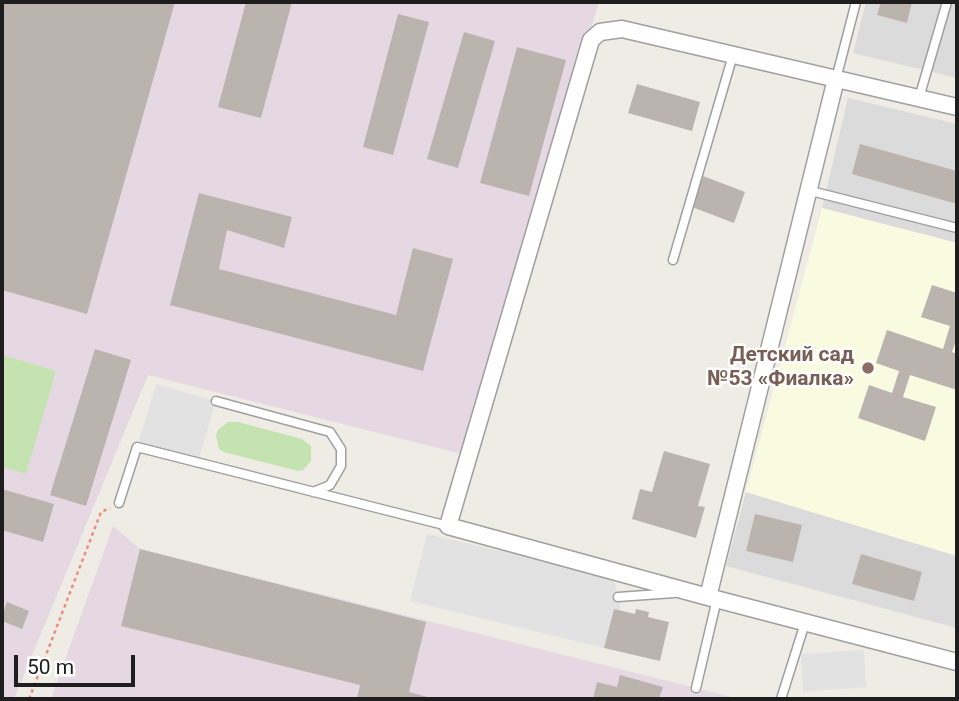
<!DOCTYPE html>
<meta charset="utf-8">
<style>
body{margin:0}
#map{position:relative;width:959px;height:701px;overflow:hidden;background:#eeece5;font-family:Roboto,sans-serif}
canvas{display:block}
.frame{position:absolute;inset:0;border:4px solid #1e1e1e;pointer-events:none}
.scale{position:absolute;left:14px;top:655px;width:121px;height:32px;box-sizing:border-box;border:4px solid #1e1e1e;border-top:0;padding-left:9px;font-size:21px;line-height:24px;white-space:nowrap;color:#1e1e1e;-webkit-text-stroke:5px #fff;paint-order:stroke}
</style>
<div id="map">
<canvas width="959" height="701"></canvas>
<div class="frame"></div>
<div class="scale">50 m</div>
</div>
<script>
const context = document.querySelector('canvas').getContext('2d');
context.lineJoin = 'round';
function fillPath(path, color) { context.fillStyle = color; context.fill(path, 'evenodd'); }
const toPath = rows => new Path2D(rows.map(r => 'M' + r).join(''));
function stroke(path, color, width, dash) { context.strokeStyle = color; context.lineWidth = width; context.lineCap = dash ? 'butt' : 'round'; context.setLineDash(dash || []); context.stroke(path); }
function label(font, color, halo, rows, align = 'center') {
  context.font = font + ' Roboto,sans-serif'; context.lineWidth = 5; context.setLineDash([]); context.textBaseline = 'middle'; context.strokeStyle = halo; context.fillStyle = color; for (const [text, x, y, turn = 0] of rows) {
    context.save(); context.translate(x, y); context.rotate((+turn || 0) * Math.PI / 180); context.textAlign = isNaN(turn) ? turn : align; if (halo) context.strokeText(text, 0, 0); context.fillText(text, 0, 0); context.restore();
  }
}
fillPath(toPath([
 [866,2,957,2,957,78,853,53],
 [848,98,957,124,957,243,822,208],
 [746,492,957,556,957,628,726,566]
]), '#dcdbdb');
fillPath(toPath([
 [2,2,599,2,462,454,148,375,14,699,2,699],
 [113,526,140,549,740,699,51,699]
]), '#e6d8e2');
fillPath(toPath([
 [822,208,957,243,957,556,746,492]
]), '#f9fbe0');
fillPath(toPath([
 [2,355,56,371,26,474,2,467],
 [228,422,238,422,302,439,311,446,311,461,303,470,298,471,224,452,219,449,216,435,218,430]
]), '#c4e3b0');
fillPath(toPath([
 [156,384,216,401,197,464,137,447],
 [427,534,613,577,621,610,614,609,604,648,410,601],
 [864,650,866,687,803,692,801,654]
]), '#e2e2e2');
fillPath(toPath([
 [2,2,175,2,87,314,2,290],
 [246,2,292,2,261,118,218,107],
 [881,2,912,2,907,23,877,15],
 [398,14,429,22,393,155,363,147],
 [464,32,495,41,458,168,427,159],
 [517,47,566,60,529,196,480,183],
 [637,84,700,102,692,131,628,113],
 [860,144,957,171,957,204,852,174],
 [703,176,745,192,734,223,692,207],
 [199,193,292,217,284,248,227,230,219,269,396,315,413,248,453,259,423,371,170,305],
 [932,285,957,293,957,338,952,352,957,354,957,390,910,375,903,397,936,407,925,441,858,418,869,385,892,393,899,371,876,363,887,330,943,349,950,326,921,317],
 [95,349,131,360,86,506,50,495],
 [664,451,710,464,698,506,705,507,696,538,632,519,640,489,652,492],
 [2,489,54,504,43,542,2,530],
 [755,514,802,525,793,562,746,551],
 [140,549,426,622,409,692,435,699,357,699,360,685,121,626],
 [861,554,922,572,914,601,852,584],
 [7,602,29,611,22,629,2,621,2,616],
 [614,609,635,614,636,609,649,612,648,617,669,622,660,661,604,648],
 [620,675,663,687,659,699,593,699,597,682,617,687]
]), '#bbb4ae');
const lane = toPath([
 [836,79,856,2],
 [919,98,947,2],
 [807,190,957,228],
 [673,260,733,55],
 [216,401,330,432,341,449,341,466,330,485,313,492],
 [119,503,137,447,448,526],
 [618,597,674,593],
 [696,688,717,599],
 [781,699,805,623]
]);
const street = toPath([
 [957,107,622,29,600,32,591,40,448,526,708,597,957,662],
 [708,597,836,79]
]);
stroke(lane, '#9f9f9f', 11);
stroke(street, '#9f9f9f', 19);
stroke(toPath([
 [29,699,101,512,110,508]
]), '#eb8f79', 2.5, [3.5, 3.5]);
stroke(lane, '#fff', 8);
stroke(street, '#fff', 16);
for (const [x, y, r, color] of [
 [868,368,7,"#8d6e63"]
]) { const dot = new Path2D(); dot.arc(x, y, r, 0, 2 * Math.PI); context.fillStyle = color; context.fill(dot); stroke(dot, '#fff', 2.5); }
label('bold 21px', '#785e54', '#fff', [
 ["Детский сад",854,356],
 ["№53 «Фиалка»",854,380]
], 'right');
</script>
